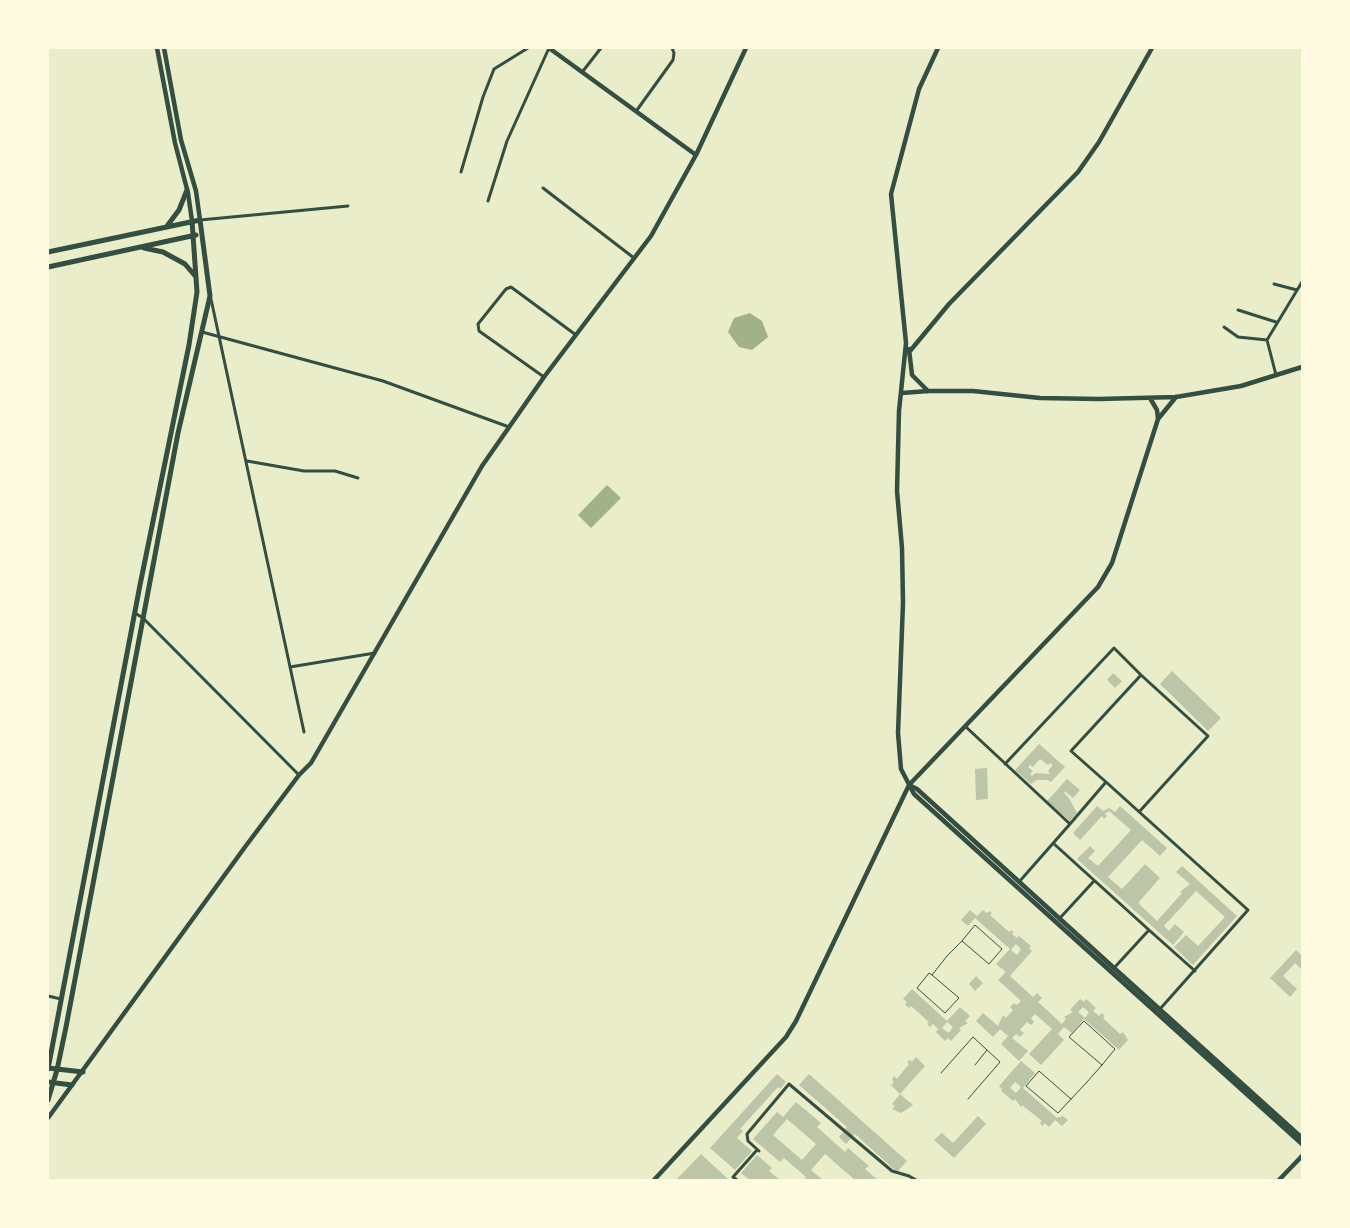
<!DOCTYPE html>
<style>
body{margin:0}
#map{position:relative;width:1350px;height:1228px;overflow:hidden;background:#e9edc9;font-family:Overpass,sans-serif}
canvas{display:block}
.frame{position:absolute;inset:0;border:49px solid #fefae0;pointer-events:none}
</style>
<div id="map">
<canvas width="1350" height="1228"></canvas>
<div class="frame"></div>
</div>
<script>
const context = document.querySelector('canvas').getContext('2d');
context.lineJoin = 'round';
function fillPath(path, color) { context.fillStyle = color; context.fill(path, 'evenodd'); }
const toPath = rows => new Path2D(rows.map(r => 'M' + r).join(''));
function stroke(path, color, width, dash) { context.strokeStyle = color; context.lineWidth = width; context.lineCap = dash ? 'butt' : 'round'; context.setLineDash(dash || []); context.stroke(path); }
fillPath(toPath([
 [750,313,762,321,768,337,752,350,739,347,728,332,734,318],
 [607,485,621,498,591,528,578,515]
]), '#a3b18a');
fillPath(toPath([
 [1172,671,1221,718,1208,731,1160,684],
 [1113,673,1122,681,1115,688,1107,680],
 [1039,744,1065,767,1051,782,1048,780,1037,780,1031,784,1015,770],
 [1040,759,1048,765,1050,763,1053,765,1048,771,1050,774,1035,773,1032,776,1030,774,1033,771,1028,767,1030,765,1033,767],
 [987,768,988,799,976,800,975,769],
 [1067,779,1080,790,1073,798,1065,791,1064,793,1069,798,1077,813,1070,821,1047,801],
 [1097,806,1103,811,1109,808,1115,812,1120,806,1167,848,1160,856,1142,840,1108,877,1122,889,1145,864,1160,878,1138,903,1157,921,1182,893,1180,892,1190,884,1176,872,1182,866,1237,916,1193,965,1174,947,1186,935,1198,946,1225,917,1196,891,1164,926,1169,931,1175,924,1184,932,1173,945,1077,859,1090,846,1095,851,1088,858,1098,866,1131,830,1109,811,1105,814,1107,816,1104,819,1102,816,1080,840,1073,833],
 [970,910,977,916,983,910,987,913,990,911,992,913,990,915,1009,932,1011,930,1014,932,1012,934,1017,938,1019,936,1031,946,1029,948,1032,951,1010,976,1033,997,1037,993,1042,998,1038,1002,1062,1024,1066,1019,1064,1017,1073,1012,1070,1010,1080,999,1084,1002,1086,999,1096,1008,1093,1011,1099,1016,1102,1013,1105,1016,1103,1018,1120,1034,1123,1032,1128,1040,1119,1050,1084,1019,1072,1033,1064,1027,1058,1034,1064,1040,1041,1065,1029,1054,1052,1029,1035,1014,1031,1018,1034,1022,1031,1025,1027,1022,1020,1030,1024,1033,1020,1037,1016,1034,1012,1038,1028,1051,1019,1061,1001,1044,1008,1036,1000,1029,993,1037,976,1021,983,1013,998,1026,1003,1015,1006,1018,1013,1010,1010,1007,1014,1003,1017,1005,1021,1001,998,980,1006,972,996,964,1010,949,975,918,968,926,961,920],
 [1016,944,1021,949,1017,955,1011,950],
 [1083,1007,1089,1012,1085,1018,1078,1012],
 [1296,950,1302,956,1302,970,1295,963,1283,976,1297,989,1290,997,1270,978],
 [976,976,983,983,975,991,969,984],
 [912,989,947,1021,960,1007,970,1016,965,1021,968,1023,959,1028,961,1030,951,1041,948,1038,945,1041,936,1032,938,1029,933,1024,930,1027,927,1024,929,1022,911,1006,909,1008,905,1005,907,1002,903,999],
 [947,1022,953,1027,949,1033,942,1028],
 [916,1057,925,1066,900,1094,891,1085,894,1082,892,1079,894,1076,897,1079,909,1064,907,1062,910,1060,912,1062],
 [1021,1061,1035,1073,1023,1088,1057,1118,1063,1116,1068,1120,1062,1126,1055,1120,1049,1127,1045,1123,1042,1126,1040,1123,1042,1121,1022,1105,1021,1107,1015,1099,1013,1101,1001,1091,1002,1089,999,1086],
 [1015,1082,1021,1087,1016,1093,1010,1088],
 [777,1074,786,1082,780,1089,778,1087,740,1129,743,1131,737,1138,752,1151,735,1170,710,1148],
 [809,1074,907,1161,897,1172,855,1134,846,1144,839,1137,847,1127,799,1085],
 [900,1094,913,1105,901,1113,892,1109,895,1106,892,1104],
 [796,1102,821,1123,817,1127,845,1152,848,1148,869,1166,865,1169,878,1180,855,1180,825,1154,811,1170,823,1180,804,1180,806,1177,784,1158,780,1162,753,1139,777,1112,783,1117],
 [787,1119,816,1144,802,1160,773,1135],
 [978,1116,986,1124,954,1158,934,1140,942,1133,953,1143],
 [701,1154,729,1180,676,1180],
 [757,1155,772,1168,769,1171,780,1180,750,1180,741,1173]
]), '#bcc5a7');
stroke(toPath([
 [932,975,929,973,917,988,945,1013,959,998,932,975,947,956,962,941,989,964,1002,949,975,925,962,941],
 [941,1073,973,1037,987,1050],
 [968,1099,1000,1062,987,1050,975,1065],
 [1071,1099,1039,1071,1026,1086,1058,1113,1087,1082,1102,1065,1115,1049,1084,1021,1069,1037,1102,1065]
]), '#344e41', 1);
stroke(toPath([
 [583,71,601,48],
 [637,110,673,60,674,53,672,48],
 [461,172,483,97,494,69,528,48],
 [543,188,634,258],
 [488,201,507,141,549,48],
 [200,220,348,206],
 [1274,284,1297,290],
 [211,299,304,732],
 [1238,310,1276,322],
 [1224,327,1238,337,1267,340,1302,282],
 [202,332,383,381,509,427],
 [1267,340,1276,375],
 [544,377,479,331,478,324,506,289,511,287,576,335],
 [247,461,304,471,335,471,358,478],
 [135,613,143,618,299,775],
 [290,667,375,653],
 [966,727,1070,824,1019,882],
 [1005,764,1114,648,1141,675],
 [1106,782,1248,910,1160,1009],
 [1070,824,1106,782,1071,751,1141,675,1208,736,1139,812],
 [1053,843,1149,930,1114,968],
 [1060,918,1094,881],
 [1149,930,1195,971],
 [48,996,61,999],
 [759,1151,748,1141,747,1134,789,1084,892,1171,909,1176,916,1180],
 [737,1180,733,1177,757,1150]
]), '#344e41', 3);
stroke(toPath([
 [549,48,696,155],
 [938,48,919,89,891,194,906,343,899,411,897,491,902,548,903,603,898,733,901,769,914,794,1302,1144],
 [909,349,912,375,928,391],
 [910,351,949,304,1078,172,1099,142,1152,48],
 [902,393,928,391,973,391,1040,398,1099,399,1176,397,1241,386,1302,367],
 [1150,398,1157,410,1158,419],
 [909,785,917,789,1114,968,1301,1137,1302,1141],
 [48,1118,245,847,299,775,311,763,482,466,544,377,651,236,696,155,746,48],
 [654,1180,786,1037,796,1021,909,785,1098,587,1112,563,1158,419,1176,397],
 [1279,1180,1302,1156]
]), '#344e41', 4.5);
stroke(toPath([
 [157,48,175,143,188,193,192,221],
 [164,48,181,140,196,191,200,220]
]), '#344e41', 4.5);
stroke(toPath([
 [167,226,179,210,187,190],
 [144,248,163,252,185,264,196,277],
 [48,252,200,220,210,296,178,433,66,1027,57,1070,48,1100],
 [48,267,196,235],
 [48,1068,83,1072],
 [48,1069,140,585,189,345,197,292,192,221],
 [48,1082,72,1085]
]), '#344e41', 5);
</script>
